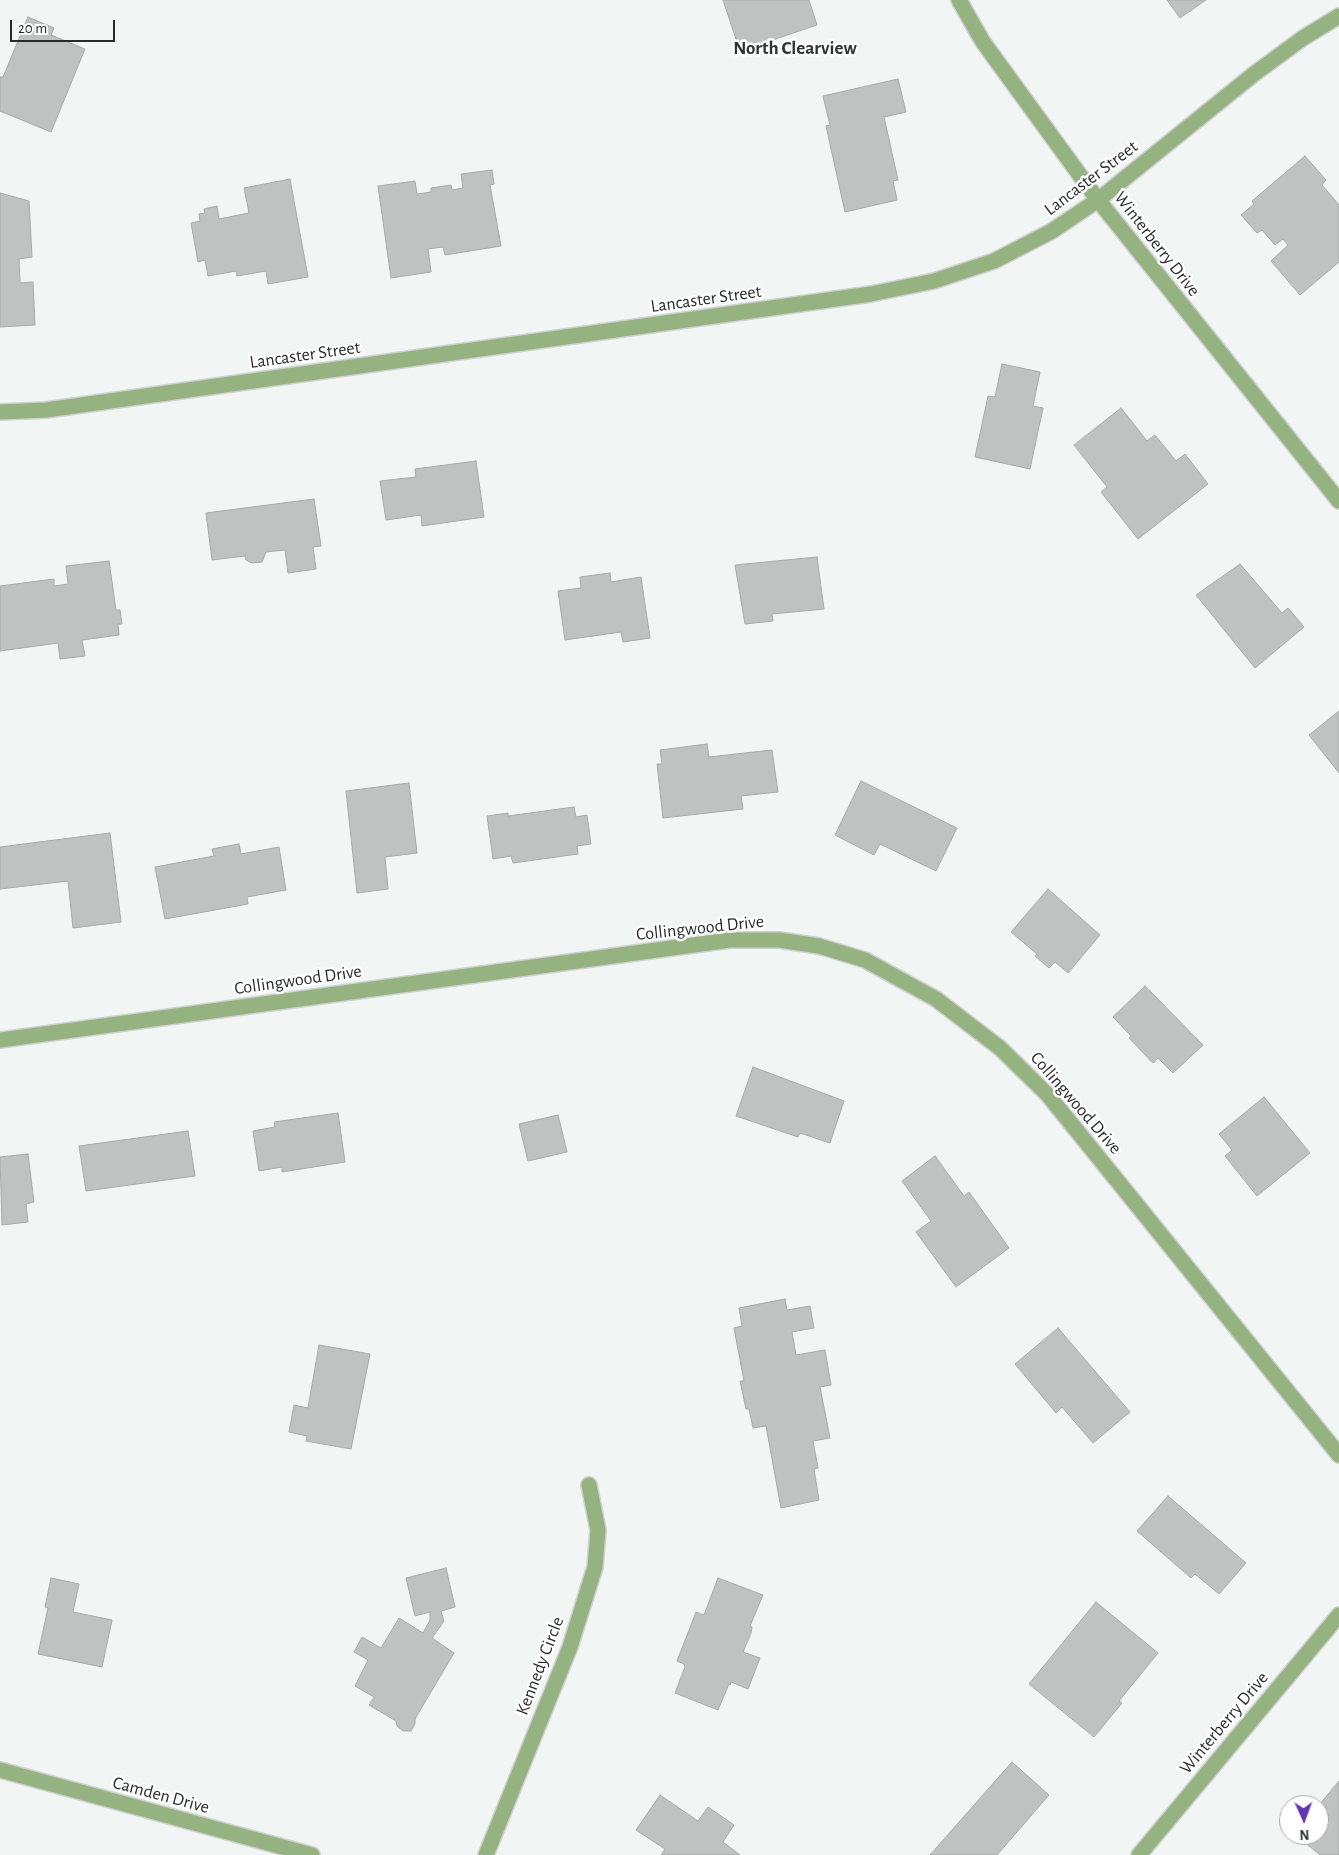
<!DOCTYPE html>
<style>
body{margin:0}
#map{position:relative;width:1339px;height:1855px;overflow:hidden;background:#f1f5f3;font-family:"Alegreya Sans",sans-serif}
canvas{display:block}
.north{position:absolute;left:1279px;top:1795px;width:50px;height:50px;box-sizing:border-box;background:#fff;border:1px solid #a9aaaa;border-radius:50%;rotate:178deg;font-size:14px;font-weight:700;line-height:20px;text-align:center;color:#292b2a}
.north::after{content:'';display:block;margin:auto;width:18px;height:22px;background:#6137af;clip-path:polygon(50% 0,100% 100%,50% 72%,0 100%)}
.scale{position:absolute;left:10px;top:20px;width:105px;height:22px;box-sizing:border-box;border:2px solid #292b2a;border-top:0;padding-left:6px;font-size:15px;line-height:18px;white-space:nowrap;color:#292b2a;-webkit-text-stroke:4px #fff;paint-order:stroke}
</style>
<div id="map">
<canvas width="1339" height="1855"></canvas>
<div class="north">N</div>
<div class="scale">20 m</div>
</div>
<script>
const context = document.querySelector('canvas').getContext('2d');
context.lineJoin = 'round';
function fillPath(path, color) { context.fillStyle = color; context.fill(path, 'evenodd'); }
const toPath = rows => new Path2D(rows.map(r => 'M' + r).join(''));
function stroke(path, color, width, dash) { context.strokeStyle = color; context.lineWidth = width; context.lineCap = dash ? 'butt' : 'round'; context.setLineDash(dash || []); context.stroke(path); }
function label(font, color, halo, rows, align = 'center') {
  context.font = font + ' "Alegreya Sans",sans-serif'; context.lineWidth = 5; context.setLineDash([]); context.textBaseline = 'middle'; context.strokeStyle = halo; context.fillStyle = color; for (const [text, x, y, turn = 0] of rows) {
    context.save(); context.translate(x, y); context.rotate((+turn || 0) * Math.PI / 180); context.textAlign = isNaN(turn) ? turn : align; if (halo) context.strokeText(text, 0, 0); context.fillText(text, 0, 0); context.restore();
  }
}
const building = toPath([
 [723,0,809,0,817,25,740,51,723,0],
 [1167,0,1206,0,1180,18,1167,0],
 [28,17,54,28,51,35,85,49,51,132,0,111,0,77,3,77,28,17],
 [898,79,906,112,884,117,898,180,893,181,897,200,845,212,826,126,830,125,823,96,898,79],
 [1305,156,1326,180,1322,185,1339,205,1339,262,1300,295,1271,261,1288,245,1283,239,1275,245,1262,230,1257,233,1241,215,1254,204,1252,201,1305,156],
 [492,170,494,184,490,185,501,246,445,255,443,247,428,249,431,272,391,278,378,186,415,181,417,194,431,192,431,188,451,185,452,190,463,188,461,174,492,170],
 [290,179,308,277,268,284,266,271,237,276,236,271,208,276,205,260,198,262,191,223,200,221,199,214,205,213,204,209,217,206,219,219,249,213,244,188,290,179],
 [0,193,29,201,32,257,19,259,20,283,33,282,35,325,0,327,0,193],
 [1002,364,1040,372,1033,406,1043,408,1030,469,975,457,988,396,995,397,1002,364],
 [1121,408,1147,441,1155,435,1176,461,1185,454,1208,484,1138,539,1101,492,1107,487,1074,445,1121,408],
 [476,461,484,517,422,526,421,515,386,520,380,481,416,477,415,469,476,461],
 [314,499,321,546,313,547,316,569,288,573,285,550,266,552,262,562,252,563,246,560,245,556,212,560,206,513,314,499],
 [817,557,824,609,772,614,773,621,745,624,735,565,817,557],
 [109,561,116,610,120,610,122,624,118,624,119,635,82,640,85,656,60,659,58,643,0,651,0,586,54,579,54,586,68,584,66,566,109,561],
 [1240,564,1282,613,1288,608,1304,627,1255,668,1196,595,1240,564],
 [610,573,611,582,641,577,650,638,623,642,621,632,565,640,558,591,581,588,580,577,610,573],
 [1339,711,1339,773,1309,735,1339,711],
 [707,744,709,757,772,750,778,792,741,796,743,809,663,818,657,764,662,764,660,750,707,744],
 [861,781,957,828,936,871,880,844,874,855,835,835,861,781],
 [409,783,417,853,385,857,388,889,357,893,346,791,409,783],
 [574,807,576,817,587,815,591,844,577,846,578,854,513,863,511,856,493,859,487,816,508,813,508,816,574,807],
 [110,833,121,922,73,928,68,881,0,889,0,847,110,833],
 [239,844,241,854,279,847,286,890,247,897,248,904,165,919,155,867,214,856,212,849,239,844],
 [1048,889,1100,935,1068,973,1055,962,1049,968,1035,956,1037,954,1011,932,1048,889],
 [1145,986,1203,1045,1173,1073,1158,1058,1153,1063,1129,1038,1131,1036,1113,1017,1145,986],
 [753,1067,844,1101,830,1143,800,1133,798,1137,736,1116,753,1067],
 [1264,1097,1310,1153,1257,1196,1225,1156,1232,1150,1219,1134,1264,1097],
 [338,1113,345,1162,282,1172,282,1167,259,1171,253,1131,275,1127,274,1122,338,1113],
 [558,1115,567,1152,528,1161,519,1124,558,1115],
 [188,1131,195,1176,86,1191,79,1146,188,1131],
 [28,1154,34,1202,26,1204,28,1222,2,1225,0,1157,28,1154],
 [935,1156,964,1196,969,1192,1009,1248,956,1287,916,1232,931,1221,902,1181,935,1156],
 [785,1299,787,1310,810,1306,814,1328,792,1332,796,1355,825,1350,831,1385,820,1387,830,1438,813,1441,818,1468,814,1469,819,1500,781,1508,766,1426,753,1428,749,1409,746,1409,740,1381,744,1381,734,1328,742,1326,739,1308,785,1299],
 [1058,1328,1130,1412,1093,1443,1062,1407,1056,1413,1015,1364,1058,1328],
 [319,1345,370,1354,351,1449,306,1441,307,1436,289,1432,294,1405,308,1408,319,1345],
 [1168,1496,1246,1563,1219,1594,1195,1574,1191,1578,1137,1531,1168,1496],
 [446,1568,455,1607,441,1611,444,1621,432,1638,454,1653,415,1719,415,1724,411,1731,403,1731,397,1726,396,1721,369,1705,374,1697,355,1686,368,1660,354,1652,362,1637,381,1648,399,1618,423,1633,430,1620,430,1612,415,1616,406,1578,446,1568],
 [51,1578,79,1584,73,1612,112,1620,102,1667,38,1654,48,1608,45,1607,51,1578],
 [718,1578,763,1595,750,1626,752,1627,751,1633,743,1652,760,1658,748,1689,731,1682,730,1685,729,1684,718,1710,675,1693,685,1667,684,1664,677,1661,696,1612,704,1615,718,1578],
 [1096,1602,1158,1653,1119,1701,1122,1703,1094,1737,1029,1684,1096,1602],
 [1012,1762,1049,1795,997,1855,930,1855,1012,1762],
 [1339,1781,1339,1855,1320,1855,1303,1841,1308,1835,1319,1835,1319,1805,1339,1781],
 [660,1795,698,1821,708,1807,734,1825,723,1842,740,1855,661,1855,665,1849,636,1830,660,1795]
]);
fillPath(building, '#bec3c2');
stroke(building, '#a6abaa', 1);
const minor = toPath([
 [959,0,983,42,1098,200,1339,501],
 [0,412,46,410,871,294,934,281,994,261,1052,231,1098,200,1254,74,1303,38,1339,16],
 [0,1040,730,940,779,940,819,946,865,960,936,999,1000,1048,1048,1095,1339,1455],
 [0,1770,312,1855],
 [486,1855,570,1647,595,1567,598,1530,589,1485],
 [1139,1855,1339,1615]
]);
stroke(minor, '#cdd1cf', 18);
stroke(minor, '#94b380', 15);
label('18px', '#292b2a', '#fff', [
 ["Lancaster Street",1091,178,-37],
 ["Winterberry Drive",1157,244,52],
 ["Lancaster Street",706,299,-8],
 ["Lancaster Street",305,355,-8],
 ["Collingwood Drive",700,928,-6],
 ["Collingwood Drive",298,980,-8],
 ["Collingwood Drive",1076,1103,49],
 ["Kennedy Circle",540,1666,-69],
 ["Winterberry Drive",1224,1723,-50],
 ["Camden Drive",161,1795,15]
]);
label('bold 19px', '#303332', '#fff', [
 ["North Clearview",795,48]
]);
</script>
